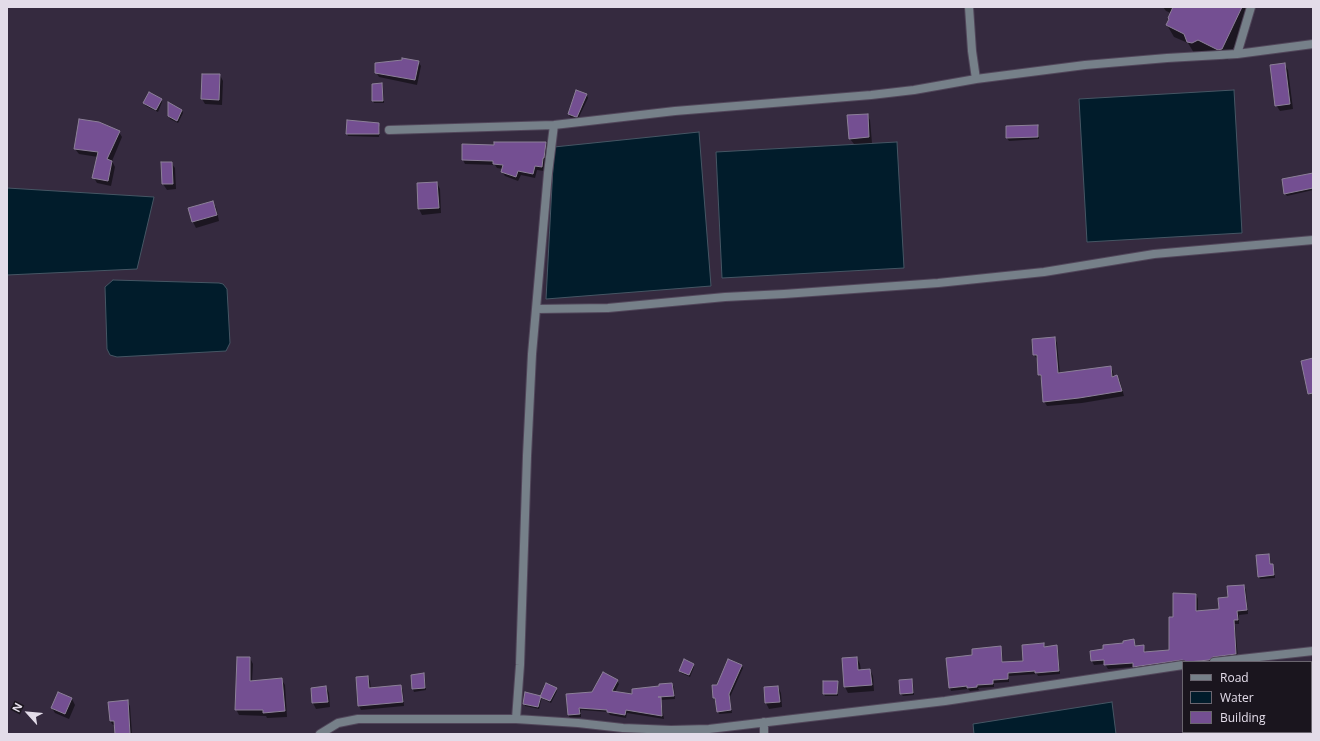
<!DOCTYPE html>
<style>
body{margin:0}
#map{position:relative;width:1320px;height:741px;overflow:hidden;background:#352a3f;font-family:"Open Sans",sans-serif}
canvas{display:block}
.frame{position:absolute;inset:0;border:8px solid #e3dce9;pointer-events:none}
.legend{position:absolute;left:1182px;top:661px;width:130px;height:72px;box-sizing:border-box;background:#1a151e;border:1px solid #6a656f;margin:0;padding:5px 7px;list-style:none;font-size:12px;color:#e3dce9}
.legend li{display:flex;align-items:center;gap:8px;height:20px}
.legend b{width:20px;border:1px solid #6a656f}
.north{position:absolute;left:8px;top:693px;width:40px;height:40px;-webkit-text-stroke:3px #1a151e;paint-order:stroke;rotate:297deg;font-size:11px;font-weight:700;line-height:16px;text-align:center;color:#e3dce9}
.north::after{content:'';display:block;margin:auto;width:14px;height:18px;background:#e3dce9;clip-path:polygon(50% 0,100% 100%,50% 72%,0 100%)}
</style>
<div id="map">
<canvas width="1320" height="741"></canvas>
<div class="frame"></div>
<ul class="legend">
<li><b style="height:5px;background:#768089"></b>Road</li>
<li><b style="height:11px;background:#011c2b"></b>Water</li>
<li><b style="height:11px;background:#744f92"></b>Building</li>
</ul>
<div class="north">N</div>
</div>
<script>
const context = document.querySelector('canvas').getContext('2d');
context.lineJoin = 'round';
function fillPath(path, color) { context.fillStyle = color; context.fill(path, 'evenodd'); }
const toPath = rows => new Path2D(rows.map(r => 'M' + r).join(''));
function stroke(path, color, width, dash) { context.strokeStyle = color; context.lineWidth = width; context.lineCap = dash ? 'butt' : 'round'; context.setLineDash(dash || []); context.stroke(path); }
const water = toPath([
 [1234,90,1242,233,1087,242,1079,99,1234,90],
 [699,132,711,286,546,299,554,147,699,132],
 [897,142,904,268,722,278,716,152,897,142],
 [7,188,154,197,137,269,7,275,7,188],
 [113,280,219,283,223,284,227,289,230,343,226,351,117,357,110,355,107,349,105,287,113,280],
 [1112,702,1116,734,974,734,973,724,1112,702]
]);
fillPath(water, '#011c2b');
stroke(water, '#455664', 1);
fillPath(toPath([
 [1163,7,1250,7,1249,15,1228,60,1225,60,1205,51,1199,54,1194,53,1188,43,1174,37,1167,25,1171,13,1166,11],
 [403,61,418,62,421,66,417,85,379,77,376,72],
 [1284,64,1288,70,1293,109,1280,111,1276,105],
 [220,75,223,81,222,105,205,104,202,99],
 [382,84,383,87,384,103,374,103,373,101],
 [577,91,587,95,588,98,578,119,570,117,569,114],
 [161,99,162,102,158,112,146,106,144,103],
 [182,110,183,113,178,123,170,119,169,116],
 [867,115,870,120,872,143,854,144,850,139],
 [378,124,380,127,379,137,348,136,347,133],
 [1038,126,1039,128,1039,139,1009,141,1007,138,1007,127],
 [119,132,122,137,112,161,115,167,111,186,97,183,94,178,98,157,79,154,75,149],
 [546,143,548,148,546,162,545,162,544,171,537,170,535,178,521,175,518,181,505,176,502,172,503,169,497,168,495,165,465,164,463,160,495,146],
 [171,163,175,168,176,189,167,190,163,184],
 [1313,174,1313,190,1287,196,1285,193],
 [437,183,440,189,441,213,422,215,419,209],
 [212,202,216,207,219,221,196,228,193,222,189,209],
 [1055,338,1057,343,1060,374,1111,367,1113,372,1114,377,1117,377,1120,381,1124,396,1082,403,1047,406,1044,401,1042,380,1039,375,1038,360,1034,355],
 [1269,555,1270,557,1271,565,1273,565,1274,567,1275,578,1260,579,1259,577],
 [1244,586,1246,590,1248,614,1239,615,1239,624,1235,624,1238,658,1214,662,1183,662,1137,671,1134,667,1108,669,1105,664,1094,665,1092,661,1091,652,1104,650,1134,641,1136,647,1143,646,1146,652,1170,651,1174,618,1196,594,1198,599,1198,612,1220,610,1229,598],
 [1043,644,1045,648,1057,647,1058,650,1060,674,1038,676,1037,674,1009,676,1009,682,994,683,994,687,978,688,979,690,970,691,968,689,951,691,950,688,973,656,1000,647,1002,650,1003,663,1024,662],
 [250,658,253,664,252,682,281,679,285,685,287,717,267,718,266,716,239,715,236,709],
 [857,658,860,664,861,671,870,670,873,676,874,691,848,693,845,687,843,659],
 [693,664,694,667,690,677,681,673,680,671],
 [742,666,743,668,730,697,732,713,719,714,714,698,713,686,718,686],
 [423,675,425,677,426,690,414,692,413,689,412,676],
 [368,677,370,681,371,689,401,686,403,691,404,706,361,710,359,706,357,678],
 [911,680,913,682,914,695,903,696,901,694],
 [617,681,619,684,615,692,634,695,672,684,674,687,675,699,661,700,664,719,627,713,626,718,610,715,608,712,581,710,581,717,570,718,568,715,592,693],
 [837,682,838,685,838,696,825,696,824,694],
 [547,685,556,689,557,691,551,703,543,699,542,697,539,709,525,706,524,703,540,696,541,698],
 [326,687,329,693,330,707,316,709,313,703,312,689],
 [778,687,781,693,782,707,769,709,766,703],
 [58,693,72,699,75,705,69,719,55,713,52,708],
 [127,701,130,706,132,734,116,734,115,725,113,725,110,721]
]), '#0007');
const building = toPath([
 [1173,7,1242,7,1222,49,1218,50,1198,40,1192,43,1187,42,1184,34,1166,25,1169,19,1168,18,1173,7],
 [402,58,419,61,415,80,375,73,375,63,402,60,402,58],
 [1285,63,1290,104,1275,106,1270,65,1285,63],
 [202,74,220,74,219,100,201,99,202,74],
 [382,83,383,101,372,101,372,84,382,83],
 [576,90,587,94,577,117,576,117,568,114,576,90],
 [149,92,162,99,156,110,143,103,149,92],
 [168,102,182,110,177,121,168,116,168,102],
 [868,114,869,137,849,139,847,115,868,114],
 [79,119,99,122,120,131,107,159,112,161,108,181,92,178,98,152,74,149,79,119],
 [347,120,379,123,379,134,346,134,347,120],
 [1038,125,1038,137,1006,138,1006,126,1038,125],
 [494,142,546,142,544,158,543,158,542,167,535,166,533,174,518,171,516,177,501,172,503,165,493,164,493,161,462,160,462,144,494,145,494,142],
 [161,162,172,162,173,184,162,184,161,162],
 [1313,173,1313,188,1284,194,1282,179,1313,173],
 [437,182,439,208,418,209,417,183,437,182],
 [213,201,217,215,192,222,188,208,213,201],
 [1055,337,1058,373,1111,366,1112,377,1117,375,1122,391,1079,398,1043,402,1041,375,1038,375,1037,355,1033,355,1032,339,1055,337],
 [1313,358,1313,393,1308,394,1301,361,1313,358],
 [1269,554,1270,564,1273,564,1274,575,1258,577,1256,555,1269,554],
 [1244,585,1247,610,1237,611,1238,620,1234,620,1236,654,1213,657,1209,660,1188,662,1182,660,1133,667,1133,663,1104,665,1104,660,1091,661,1090,651,1103,649,1103,645,1123,643,1123,641,1134,639,1135,646,1144,645,1144,652,1169,650,1169,617,1173,617,1173,593,1196,594,1196,611,1219,609,1218,598,1228,597,1227,586,1244,585],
 [1044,643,1044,647,1057,645,1059,671,1035,673,1035,671,1008,673,1008,679,993,680,993,684,977,685,977,687,967,688,967,686,949,688,946,658,972,655,972,649,1001,646,1002,662,1023,661,1022,645,1044,643],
 [237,657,250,657,250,681,282,678,285,711,263,713,263,710,235,710,237,657],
 [857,657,858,670,870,669,872,685,844,687,842,658,857,657],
 [684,659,694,664,689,675,679,671,684,659],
 [728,659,742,665,729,694,731,710,717,712,715,698,713,698,712,685,717,685,728,659],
 [603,672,618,680,612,691,632,694,632,689,659,686,659,684,672,683,674,696,658,697,661,697,662,716,626,710,625,715,607,712,607,710,579,708,580,714,568,715,566,694,592,692,603,672],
 [424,673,425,688,412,689,411,675,424,673],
 [368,676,369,688,401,685,403,702,358,706,356,677,368,676],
 [912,679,913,693,900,694,899,680,912,679],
 [823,681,838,681,837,694,823,694,823,681],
 [546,683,557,688,550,701,540,697,546,683],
 [326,686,328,702,312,703,311,688,326,686],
 [778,686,780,702,765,703,764,687,778,686],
 [58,692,72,698,65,714,51,708,58,692],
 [525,692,541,696,538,707,523,704,525,692],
 [128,700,130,734,115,734,114,721,110,721,108,702,128,700]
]);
fillPath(building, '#744f92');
stroke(building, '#8c8098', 1);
const minor = toPath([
 [969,7,972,51,976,79],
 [1237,54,1251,7],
 [389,130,554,125,675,111,871,95,914,90,976,79,1085,65,1167,58,1237,54,1313,44],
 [536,309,608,308,725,297,784,294,938,283,1044,272,1154,254,1313,240],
 [1214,662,1313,651],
 [516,719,520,665,527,456,532,354,548,173,554,125],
 [764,722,764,734],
 [320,734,338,723,358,719,516,719,578,723,623,728,671,730,709,729,945,701,1183,665]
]);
stroke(minor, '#51465a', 10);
stroke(minor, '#768089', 8);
</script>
